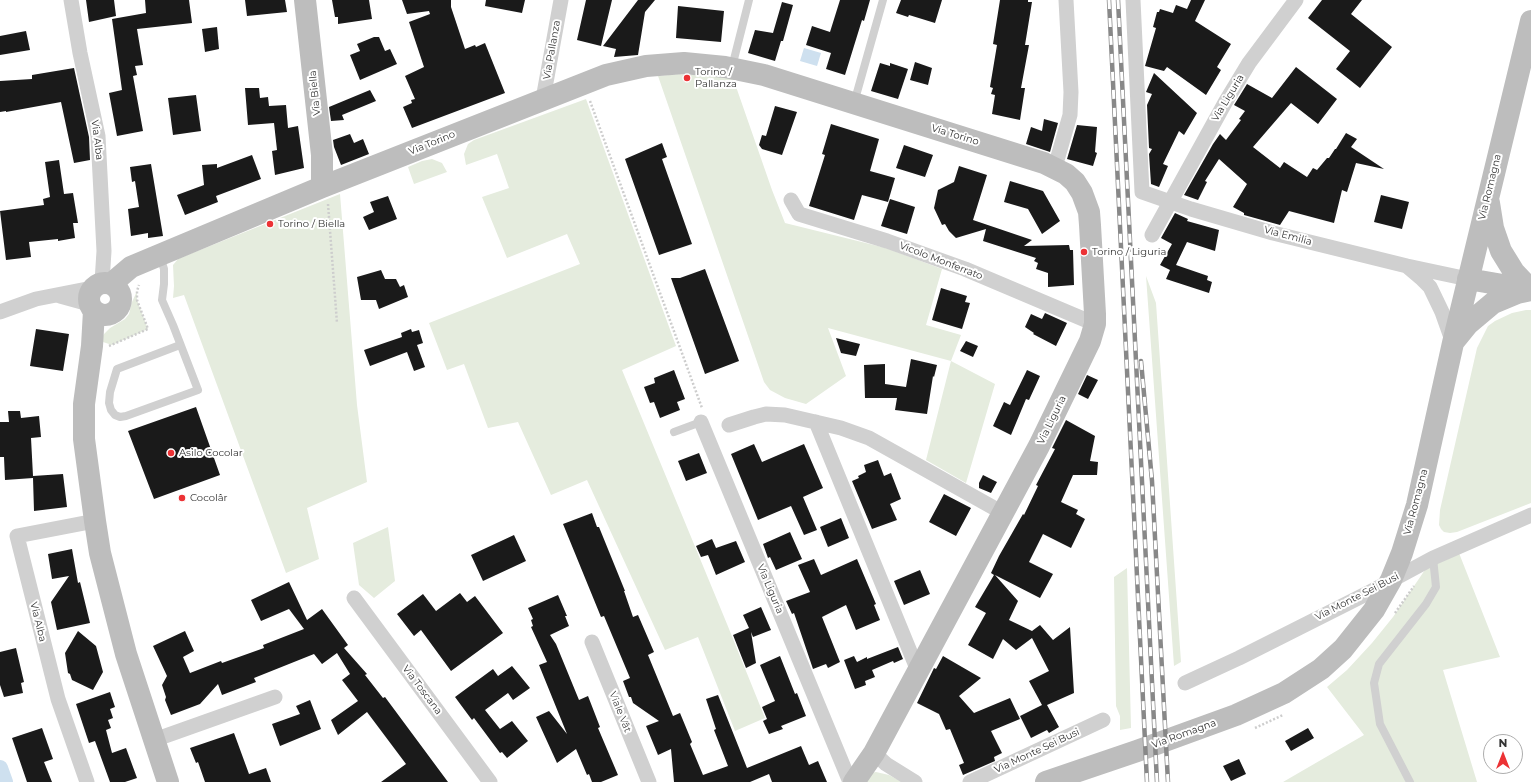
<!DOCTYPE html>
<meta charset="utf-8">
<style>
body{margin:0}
#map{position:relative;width:1531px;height:782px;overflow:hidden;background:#fff;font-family:Montserrat,sans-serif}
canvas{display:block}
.north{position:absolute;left:1483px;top:734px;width:40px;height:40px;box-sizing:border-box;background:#fff;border:1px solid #adadad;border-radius:50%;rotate:0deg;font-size:11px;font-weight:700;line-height:16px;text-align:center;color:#333}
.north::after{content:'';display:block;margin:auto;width:14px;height:18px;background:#ec3235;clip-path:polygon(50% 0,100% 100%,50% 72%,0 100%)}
</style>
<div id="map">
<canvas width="1531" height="782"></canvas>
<div class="north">N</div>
</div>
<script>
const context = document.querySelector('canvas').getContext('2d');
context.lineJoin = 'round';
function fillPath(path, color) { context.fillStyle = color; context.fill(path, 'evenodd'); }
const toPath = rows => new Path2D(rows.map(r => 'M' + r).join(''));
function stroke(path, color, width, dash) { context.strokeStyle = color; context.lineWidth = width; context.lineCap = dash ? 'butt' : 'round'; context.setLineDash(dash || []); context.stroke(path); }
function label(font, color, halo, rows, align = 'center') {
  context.font = font + ' Montserrat,sans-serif'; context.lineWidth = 4; context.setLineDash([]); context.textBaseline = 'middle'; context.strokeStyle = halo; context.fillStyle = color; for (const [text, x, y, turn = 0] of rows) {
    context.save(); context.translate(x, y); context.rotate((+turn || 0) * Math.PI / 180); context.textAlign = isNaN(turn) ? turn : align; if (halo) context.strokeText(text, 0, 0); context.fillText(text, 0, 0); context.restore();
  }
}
fillPath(toPath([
 [680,74,733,78,772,190,785,223,886,248,942,269,926,325,961,335,951,361,995,384,966,483,926,460,951,361,828,328,846,376,806,404,785,398,770,390,764,382,658,76],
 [586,99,676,346,622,370,727,624,765,718,735,731,698,637,665,650,587,480,551,495,518,422,488,428,464,364,447,370,429,323,580,264,567,234,507,258,482,197,509,188,497,154,466,165,464,154,468,144,474,140],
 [432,159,442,163,447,172,414,184,408,167,422,161],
 [340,194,357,405,367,482,307,508,319,559,286,573,184,295,173,298,174,286,173,265,178,259,185,256],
 [1146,276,1156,303,1181,662,1174,666],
 [137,291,137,300,148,329,112,345,100,341,104,334,110,328,125,319,129,314,132,302],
 [1526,310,1531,310,1531,503,1457,532,1450,533,1444,532,1441,529,1439,525,1440,510,1477,348,1488,326,1495,321,1512,313],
 [388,527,395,581,374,598,359,585,353,543],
 [1457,548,1500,657,1443,670,1477,782,1283,782,1364,735,1327,687,1347,670,1372,643,1393,617,1433,558],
 [1127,568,1131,728,1120,730,1120,716,1116,706,1114,577],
 [876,772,889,775,902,782,862,782,871,773]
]), '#e5ecde');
fillPath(toPath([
 [804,48,821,53,817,66,800,61]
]), '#cee0ef');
stroke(toPath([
 [0,768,5,782]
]), '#cee0ef', 16);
fillPath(toPath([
 [86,0,114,0,116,16,89,22],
 [145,0,189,0,192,23,137,29,143,65,135,66,137,75,133,76,143,131,117,136,109,93,122,90,112,19,146,13],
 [245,0,285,0,287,12,247,16],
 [332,0,369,0,372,19,338,24,338,17,335,17],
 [402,0,451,0,451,7,465,49,475,45,476,47,485,43,505,93,412,128,403,107,412,103,411,100,415,99,405,76,424,67,409,22,430,14,429,11,407,14],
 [486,0,525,0,522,13,485,6],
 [586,0,612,0,601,46,577,40],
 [638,0,655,0,645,12,638,55,614,57,616,49,603,46],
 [840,0,870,0,864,21,862,20,845,75,826,69,831,53,806,45,812,26,830,32],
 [901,0,942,0,935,23,909,15,908,17,896,13],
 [1000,0,1028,0,1028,2,1032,2,1025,45,1029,45,1021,88,1025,88,1020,120,992,114,995,95,991,94,993,88,990,87,997,45,993,44],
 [1191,0,1205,0,1195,21,1231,44,1217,67,1221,70,1206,95,1167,67,1164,71,1145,66,1156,28,1153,27,1157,12,1159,12,1160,9,1173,13,1176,5,1187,9],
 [1322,0,1362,0,1351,14,1392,47,1360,88,1336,69,1350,51,1308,18],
 [782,2,793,5,783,41,781,41,775,61,748,53,755,30,773,33],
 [678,6,724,11,721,42,676,38],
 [217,27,219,49,205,52,202,29],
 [26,31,30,50,0,55,0,36],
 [374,37,379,37,385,51,390,49,397,64,360,80,350,55,360,51,357,44],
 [915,62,932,68,928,85,910,80],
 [880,63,890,66,890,63,908,69,898,99,871,91],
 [1296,67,1337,99,1318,124,1291,103,1253,147,1280,168,1284,162,1307,177,1313,168,1317,170,1327,158,1329,158,1335,149,1336,149,1346,133,1357,139,1351,147,1384,169,1356,163,1347,192,1342,190,1334,223,1289,211,1280,225,1244,215,1244,213,1233,207,1247,184,1219,159,1205,181,1207,182,1198,200,1184,195,1213,144,1220,134,1226,140,1241,120,1239,119,1245,111,1234,105,1247,84,1272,98],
 [74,68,89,137,90,160,74,163,61,102,6,112,6,111,0,112,0,81,32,79,32,75],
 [1154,73,1197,113,1184,135,1179,131,1163,164,1168,166,1159,187,1151,184,1149,154,1152,149,1149,148,1147,105,1152,94,1146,92],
 [245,88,259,88,260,98,268,97,269,106,286,105,288,128,298,126,304,168,275,175,272,151,277,150,274,123,248,125],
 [370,90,376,101,342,115,344,120,331,121,329,107],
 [196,95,201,131,173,135,168,98],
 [775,106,797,112,782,155,762,149,759,145,762,135,766,136],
 [1044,119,1058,123,1050,152,1026,144,1031,127,1042,131],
 [831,124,879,139,870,171,895,178,888,202,862,195,854,220,809,206,825,155,822,154],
 [1077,125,1097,127,1095,152,1097,153,1093,166,1067,159],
 [350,134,354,143,363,139,369,154,341,165,334,147,333,140],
 [662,143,667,157,662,159,692,244,659,255,625,159],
 [904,145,933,155,925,177,896,168],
 [252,155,261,179,216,196,218,202,185,215,177,195,204,185,202,165,217,164,217,168],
 [59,160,64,194,73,193,78,223,73,223,75,238,58,241,58,239,29,242,31,257,6,260,0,211,44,205,43,199,50,197,45,162],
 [151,164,163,236,148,238,148,233,131,236,128,209,139,207,135,181,132,182,130,167],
 [959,166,987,175,973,220,1032,240,1024,246,1069,245,1070,250,1073,250,1074,285,1048,287,1048,273,1036,269,1038,263,1034,261,1036,258,983,241,986,229,956,238,949,231,945,224,942,225,934,208,938,190,954,182],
 [1010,181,1043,191,1060,221,1042,234,1028,209,1004,202],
 [1381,195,1409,202,1402,229,1374,222],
 [388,196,397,219,369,230,363,217,374,212,370,202],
 [890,199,915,207,907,234,881,226],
 [1175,213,1188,219,1187,221,1219,230,1215,251,1187,242,1176,265,1208,276,1207,280,1212,282,1209,293,1166,279,1170,270,1160,265,1172,244,1161,238],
 [705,269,739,361,705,374,671,278,680,278],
 [381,270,385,279,396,279,400,287,404,285,408,297,379,309,376,300,361,300,357,277],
 [941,288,967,296,965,302,970,303,962,329,932,320],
 [1045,313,1067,323,1056,346,1033,334,1034,333,1025,327,1031,314,1042,319],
 [36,329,69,334,63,371,30,366],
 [411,329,412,332,419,330,423,343,417,345,425,367,414,371,407,352,370,366,364,350,402,337,401,333],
 [836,338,860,344,856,356,841,353],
 [966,341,978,346,973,357,960,351],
 [911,359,937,365,934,377,933,376,927,414,895,410,897,398,865,398,864,365,885,364,885,384,906,387],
 [674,370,685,399,677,402,680,410,660,418,654,402,650,403,644,387,655,383,654,378],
 [1027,370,1040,376,1029,400,1026,399,1011,435,993,426,1004,402,1010,405],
 [1087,375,1098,380,1088,399,1078,394],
 [196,407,220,475,154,499,128,431],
 [8,411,20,411,21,418,39,416,41,437,31,438,33,476,63,474,67,507,34,511,33,478,5,480,4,457,0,457,0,422,9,422],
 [1066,420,1095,436,1090,461,1098,462,1097,475,1073,475,1061,502,1078,510,1076,514,1085,519,1071,548,1043,534,1029,562,1053,574,1040,598,995,575,1018,601,1009,620,1032,631,1040,625,1053,640,1070,627,1074,693,1047,705,1059,727,1049,733,1047,730,1031,738,1020,716,1042,705,1029,681,1049,671,1032,638,1016,650,1003,639,993,659,968,645,986,613,975,607,994,575,991,573,999,556,1023,514,1024,515,1038,486,1036,485,1055,449,1052,448],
 [754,444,762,462,804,444,823,488,803,497,817,530,804,535,791,506,758,520,731,454],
 [699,453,707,473,686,481,678,461],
 [878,460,884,476,891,473,901,499,890,504,897,520,872,529,852,481,859,478,858,476,866,472,864,465],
 [983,475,997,482,991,493,979,488,979,483],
 [944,494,971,508,956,536,929,522],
 [592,513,597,527,599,527,625,591,624,591,633,617,638,615,654,652,648,655,673,716,680,713,692,742,690,744,703,775,728,766,714,730,716,729,706,699,718,695,747,768,801,746,809,765,818,761,827,782,772,782,769,774,750,782,674,782,671,749,658,755,646,726,659,721,633,703,631,697,629,697,623,681,630,678,604,616,601,617,563,524],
 [841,518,849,538,828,547,820,527],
 [790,532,802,559,776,570,770,557,768,558,763,544],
 [514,535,526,561,483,581,471,555],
 [712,539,716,548,736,541,745,562,716,575,708,555,701,557,696,546],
 [72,549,78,583,80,582,90,623,57,630,51,602,69,576,52,579,48,554],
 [814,559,821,575,857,559,876,604,874,605,880,620,856,630,846,605,822,617,840,662,828,668,826,664,813,669,794,613,792,614,786,601,810,592,798,565],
 [920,570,930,594,904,605,894,581],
 [289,582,307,620,322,609,348,645,344,648,367,674,365,675,383,698,385,697,448,782,381,782,406,764,367,712,338,735,331,720,358,701,342,680,350,674,337,653,322,664,314,654,254,678,256,682,222,695,218,684,200,704,171,715,165,700,166,697,162,685,167,676,153,646,185,631,194,651,183,657,190,673,221,661,222,663,264,648,263,645,304,629,289,609,261,621,251,600],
 [460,593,467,602,475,596,503,633,451,671,421,630,414,636,397,614,423,594,436,611],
 [558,595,567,616,565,616,569,626,550,635,556,644,579,700,588,696,600,727,598,728,618,775,601,782,592,782,589,774,587,775,576,749,557,763,536,717,549,711,567,734,539,665,547,662,531,627,533,626,531,620,533,619,528,608],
 [761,607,771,630,753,637,751,632,756,663,746,668,733,635,749,628,743,615],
 [78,631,96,646,103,672,93,690,72,680,70,674,68,673,65,653],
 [898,647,903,659,894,663,893,661,872,670,875,677,865,681,866,685,855,689,844,660,854,656,857,662,867,657,867,659],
 [16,648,24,682,21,683,23,693,4,697,0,685,0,652],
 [780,656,795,694,797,693,806,716,781,726,783,729,769,734,763,721,767,719,762,707,775,701,760,665],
 [943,656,981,678,959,696,974,713,1010,698,1020,719,991,731,1002,753,994,757,995,761,963,775,959,765,964,763,950,729,946,730,939,714,917,703,934,668,936,669],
 [512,666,530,688,513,700,508,693,485,710,500,729,512,721,528,741,507,758,502,752,500,753,474,718,472,720,455,697,493,669,498,676],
 [110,692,115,707,110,709,113,718,108,720,111,728,106,730,112,753,126,748,137,778,125,782,110,782,95,741,89,743,76,704],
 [310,700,321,729,280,746,272,724,300,714,296,706],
 [42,728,53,759,44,762,52,782,27,782,12,738],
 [1308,728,1314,738,1291,751,1285,741],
 [234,733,249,774,266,768,271,782,205,782,198,762,196,763,190,748],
 [1239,759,1246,774,1231,781,1223,766]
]), '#1a1a1a');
stroke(toPath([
 [590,101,702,408],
 [328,204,337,323],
 [109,346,148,329,137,300,137,291,139,285],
 [1395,613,1414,586],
 [1255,728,1283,715]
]), '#cdcdcd', 2.5, [2, 2]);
stroke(toPath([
 [732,67,749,0],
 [854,103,883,0],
 [160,256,164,269,164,284,162,300,173,325,198,390,126,416,120,417,115,415,111,410,109,403,110,392,117,369,180,345],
 [674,432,701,422],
 [1410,782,1380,724,1374,683,1379,664,1426,604,1436,587,1433,558]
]), '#d0d0d0', 8);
stroke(toPath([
 [71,0,80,53,98,136,104,251,102,282],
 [1133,0,1142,192,1191,209,1273,233,1407,266,1468,279],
 [543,99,561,0],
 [1055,167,1070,115,1071,92,1066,0],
 [791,200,799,214,887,241,965,269,1095,324],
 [1152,235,1226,101,1249,63,1296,0],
 [1408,267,1421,278,1430,287,1442,312,1453,343],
 [60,296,89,304],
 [0,312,36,299,92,288],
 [701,422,850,782],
 [816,422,918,671],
 [729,425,754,417,766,414,785,415,841,428,869,438,1003,513],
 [354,598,490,782],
 [592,642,649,782],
 [1185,683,1239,658,1368,593,1433,558,1531,515],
 [154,740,275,697],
 [874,753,886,764,915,782],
 [87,782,58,699,17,536,95,521],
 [970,782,1103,720]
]), '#d0d0d0', 15);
stroke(toPath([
 [305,0,322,155,322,187],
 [1489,203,1493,228,1501,251,1514,272,1531,290],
 [1468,279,1526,289],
 '89 299a16 16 0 1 1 32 0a16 16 0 1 1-32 0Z',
 [111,284,131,267,322,187,606,75,646,66,684,63,725,67,764,75,1044,163,1066,174,1075,182,1082,193,1089,212,1090,225,1095,314,1095,324,1090,341,1039,446,874,753,854,782],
 [94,311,92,346,84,404,84,439,95,521,100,553,126,654,168,782],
 [1455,340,1468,324,1493,303,1517,293,1531,290],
 [1046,782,1137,751,1236,715,1284,693,1321,669,1343,649,1374,610,1391,580,1402,553,1417,505,1453,343,1531,21]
]), '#bdbdbd', 22);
const rail = toPath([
 [1109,0,1147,782],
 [1118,0,1157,782],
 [1141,361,1152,481,1168,782]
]);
stroke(rail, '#888', 4.5);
stroke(rail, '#fff', 3, [9]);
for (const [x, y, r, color] of [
 [687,78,4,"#ec3235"],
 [270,224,4,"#ec3235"],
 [1084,252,4,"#ec3235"],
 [171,453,4,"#ec3235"],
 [182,498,4,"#ec3235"]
]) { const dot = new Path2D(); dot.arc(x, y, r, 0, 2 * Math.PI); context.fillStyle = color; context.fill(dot); stroke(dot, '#fff', 1.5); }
label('10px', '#333', '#fff', [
 ["Via Pallanza",552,50,-80],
 ["Via Biella",315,93,-96],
 ["Via Liguria",1228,98,-59],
 ["Via Torino",955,135,17],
 ["Via Alba",97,140,83],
 ["Via Torino",432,143,-22],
 ["Via Romagna",1490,187,-76],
 ["Via Emilia",1288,236,15],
 ["Vicolo Monferrato",941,261,21],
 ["Via Liguria",1052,420,-64],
 ["Via Romagna",1416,502,-75],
 ["Via Liguria",770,589,67],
 ["Via Monte Sei Busi",1357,597,-27],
 ["Via Alba",38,622,76],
 ["Via Toscana",422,690,53],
 ["Viale Vât",620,712,68],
 ["Via Romagna",1184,734,-20],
 ["Via Monte Sei Busi",1037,751,-25]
]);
label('10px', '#333', '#fff', [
 ["Torino /",695,72],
 ["Pallanza",695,84],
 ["Torino / Biella",278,224],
 ["Torino / Liguria",1092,252],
 ["Asilo Cocolar",179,453],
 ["Cocolâr",190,498]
], 'left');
</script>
